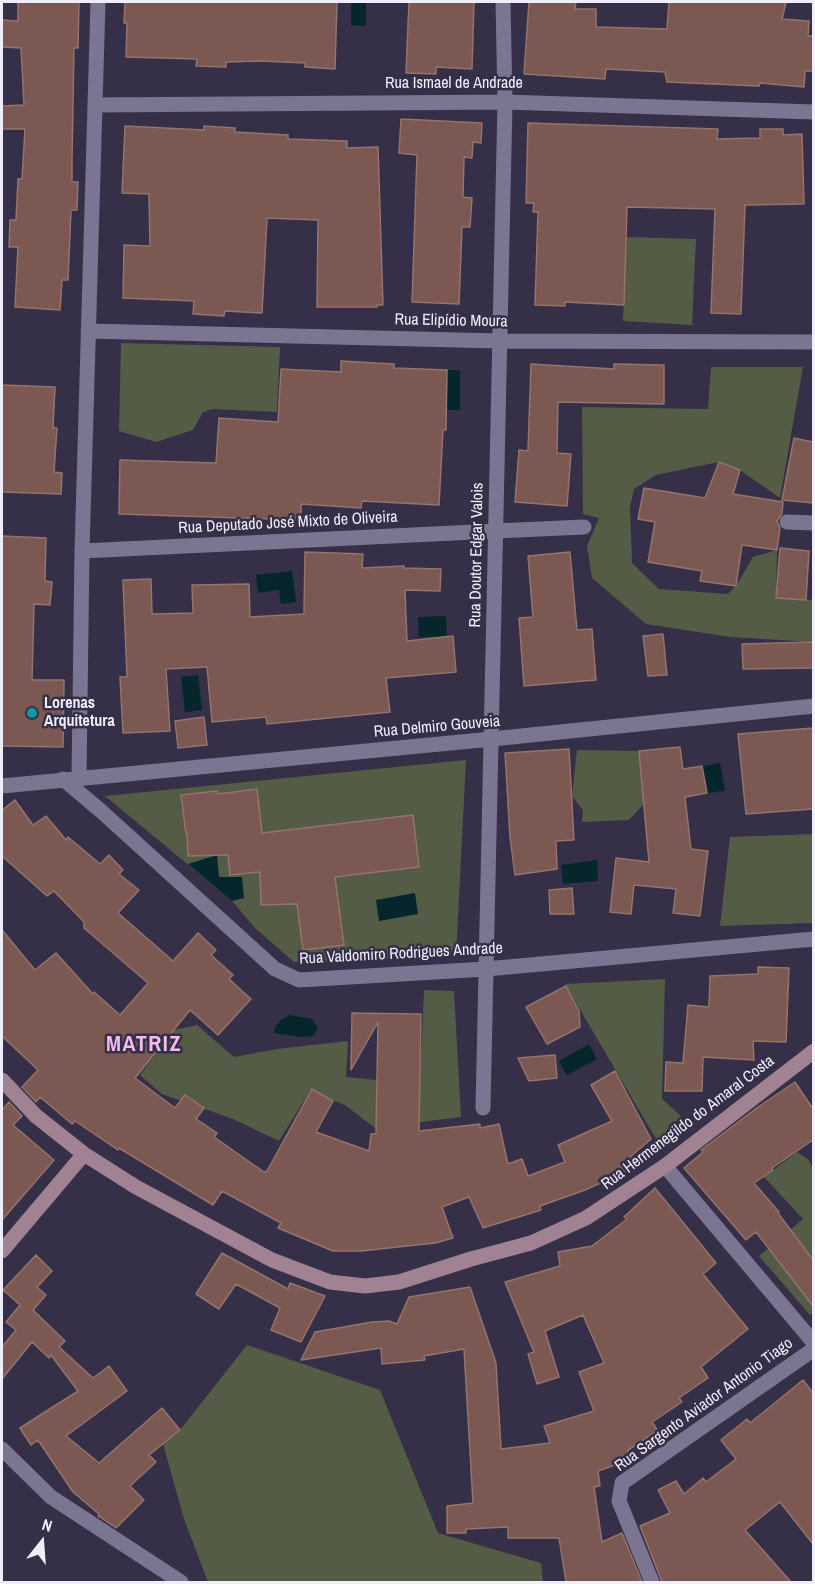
<!DOCTYPE html>
<meta charset="utf-8">
<style>
body{margin:0}
#map{position:relative;width:815px;height:1584px;overflow:hidden;background:#352f47;font-family:"Archivo Narrow",sans-serif}
canvas{display:block}
.frame{position:absolute;inset:0;border:3px solid #f0edfc;pointer-events:none}
.north{position:absolute;left:12px;top:1512px;width:60px;height:60px;-webkit-text-stroke:4px #352f47;paint-order:stroke;rotate:17deg;font-size:16px;font-weight:700;line-height:24px;text-align:center;color:#f0edfc}
.north::after{content:'';display:block;margin:auto;width:21px;height:27px;background:#f0edfc;clip-path:polygon(50% 0,100% 100%,50% 72%,0 100%)}
</style>
<div id="map">
<canvas width="815" height="1584"></canvas>
<div class="frame"></div>
<div class="north">N</div>
</div>
<script>
const context = document.querySelector('canvas').getContext('2d');
context.lineJoin = 'round';
function fillPath(path, color) { context.fillStyle = color; context.fill(path, 'evenodd'); }
const toPath = rows => new Path2D(rows.map(r => 'M' + r).join(''));
function stroke(path, color, width, dash) { context.strokeStyle = color; context.lineWidth = width; context.lineCap = dash ? 'butt' : 'round'; context.setLineDash(dash || []); context.stroke(path); }
function label(font, color, halo, rows, align = 'center') {
  context.font = font + ' "Archivo Narrow",sans-serif'; context.lineWidth = 5; context.setLineDash([]); context.textBaseline = 'middle'; context.strokeStyle = halo; context.fillStyle = color; for (const [text, x, y, turn = 0] of rows) {
    context.save(); context.translate(x, y); context.rotate((+turn || 0) * Math.PI / 180); context.textAlign = isNaN(turn) ? turn : align; if (halo) context.strokeText(text, 0, 0); context.fillText(text, 0, 0); context.restore();
  }
}
fillPath(toPath([
 [626,237,696,239,692,325,623,321],
 [121,343,280,347,277,412,213,409,203,412,193,430,156,442,119,431],
 [711,367,803,367,780,498,740,470,719,462,656,475,634,489,630,507,632,563,659,589,728,594,736,586,753,557,777,550,776,598,813,600,813,642,730,637,646,624,592,578,587,546,599,518,583,514,582,407,708,409],
 [577,750,639,751,644,804,629,820,582,822,583,810,572,796],
 [466,760,456,956,294,962,255,928,232,901,105,796],
 [813,834,813,923,720,926,730,837],
 [665,979,662,1099,681,1116,659,1144,565,984],
 [424,990,454,991,461,1117,375,1128,345,1105,310,1091,279,1141,233,1119,162,1094,140,1075,174,1030,197,1025,234,1057,277,1049,348,1041,346,1077,376,1080,379,1098,419,1103],
 [797,1152,809,1160,813,1170,813,1312,810,1315,759,1256,803,1219,764,1177],
 [247,1345,380,1390,438,1533,541,1563,543,1582,208,1582,184,1519,163,1444,180,1430]
]), '#545c45');
fillPath(toPath([
 [351,2,366,2,366,26,351,25],
 [447,370,460,370,460,410,446,410],
 [292,571,296,602,281,604,279,590,258,593,256,575],
 [446,616,447,636,419,637,418,617],
 [198,675,202,710,185,712,181,677],
 [720,763,725,791,707,793,702,766],
 [217,855,219,877,242,877,244,898,232,901,188,864],
 [597,860,598,881,563,884,561,865],
 [415,893,418,914,379,921,376,900],
 [289,1015,312,1019,318,1028,313,1036,302,1037,274,1033,275,1027,281,1020],
 [589,1044,597,1059,567,1075,559,1061]
]), '#05272b');
const building = toPath([
 [18,2,79,2,78,48,74,48,72,160,72,182,78,182,77,210,71,210,68,280,62,280,60,310,15,307,18,247,9,247,10,220,16,220,18,179,22,179,25,129,2,129,2,106,24,105,21,48,2,47,2,20,18,21,18,2],
 [125,2,337,2,335,69,305,67,305,63,261,61,226,62,226,67,196,66,197,59,126,57,127,23,124,23,125,2],
 [409,2,474,2,472,69,436,67,436,74,406,73,409,2],
 [529,2,576,2,575,9,596,9,596,27,667,29,669,2,786,2,782,19,809,21,808,36,813,36,813,71,805,71,804,87,760,83,759,86,667,82,665,72,606,69,605,79,524,74,529,2],
 [401,119,482,123,481,143,473,142,472,158,464,157,463,197,472,198,470,227,462,227,459,304,412,302,417,155,399,153,401,119],
 [528,123,718,129,717,139,760,138,760,129,783,129,783,135,802,134,804,204,745,205,741,314,711,313,715,209,627,207,624,305,565,302,565,306,535,305,538,212,533,212,534,203,526,203,528,123],
 [125,126,204,130,204,126,235,128,235,132,288,135,288,139,347,141,347,148,378,147,383,305,377,305,377,307,317,307,318,220,267,218,262,313,225,311,224,316,193,314,194,301,123,298,124,245,150,246,149,194,122,193,125,126],
 [341,361,394,364,394,368,447,370,446,430,443,430,439,505,362,501,361,508,301,504,301,520,119,514,120,460,216,463,219,418,278,422,281,369,341,372,341,361],
 [531,364,614,369,614,364,664,365,664,404,558,402,557,453,571,454,567,506,515,502,519,450,528,451,531,364],
 [2,385,55,387,53,428,57,428,54,472,62,473,61,494,2,492,2,385],
 [794,438,813,442,813,503,782,500,794,438],
 [719,462,740,470,733,494,783,502,782,514,777,521,780,528,777,550,742,545,736,586,700,581,702,571,648,562,655,522,638,519,644,488,705,498,719,462],
 [2,536,46,538,45,581,52,582,50,605,34,604,32,680,64,680,63,747,2,746,2,536],
 [780,548,809,551,806,600,776,598,780,548],
 [305,552,363,554,362,568,404,566,404,568,441,569,440,591,405,590,407,641,453,636,456,672,386,678,390,712,267,724,266,717,212,722,207,667,166,669,170,731,123,733,120,677,127,677,123,580,151,579,152,614,193,613,192,585,249,584,250,617,304,614,305,552],
 [570,552,577,630,592,629,596,680,524,686,519,618,533,617,528,556,570,552],
 [663,634,667,675,648,676,643,636,663,634],
 [813,642,813,668,743,669,742,644,813,642],
 [204,717,207,745,178,748,175,721,204,717],
 [813,728,813,809,746,814,738,734,813,728],
 [680,747,683,769,702,766,707,793,685,797,691,849,708,851,700,916,673,913,676,889,634,885,631,914,610,912,616,858,649,862,639,751,680,747],
 [569,749,574,840,556,841,557,869,515,875,510,837,505,753,569,749],
 [257,789,262,833,413,815,419,867,335,877,344,945,303,950,297,904,261,905,260,872,230,875,228,855,188,856,187,833,186,834,181,795,217,791,218,794,257,789],
 [15,800,33,825,46,816,66,840,68,837,100,864,109,855,123,870,119,874,139,890,118,913,173,961,198,933,216,950,211,955,233,975,229,979,251,999,218,1035,190,1010,135,1078,175,1108,185,1095,204,1108,196,1119,217,1133,214,1137,264,1172,267,1171,312,1089,333,1101,316,1132,369,1151,371,1134,376,1134,378,1022,351,1070,352,1013,421,1014,419,1131,480,1124,480,1128,499,1124,508,1164,522,1159,528,1176,565,1162,558,1145,612,1121,591,1085,615,1071,651,1139,630,1157,638,1166,585,1190,540,1206,541,1210,483,1228,469,1197,442,1207,453,1238,435,1243,361,1251,333,1251,278,1228,281,1223,222,1191,213,1205,119,1148,118,1150,75,1121,72,1124,40,1097,36,1102,22,1087,38,1070,2,1036,2,930,35,970,56,953,93,994,94,992,120,1015,148,983,84,928,84,922,54,891,47,896,2,856,2,810,15,800],
 [572,888,574,914,550,914,549,890,572,888],
 [758,967,789,968,786,1042,753,1041,754,1060,703,1057,702,1091,665,1091,666,1062,683,1063,688,1005,709,1007,710,976,758,974,758,967],
 [566,986,579,1011,580,1027,547,1044,526,1007,566,986],
 [555,1055,557,1078,529,1081,518,1058,555,1055],
 [795,1082,813,1109,813,1140,772,1168,773,1170,754,1183,779,1212,778,1213,813,1260,813,1306,756,1232,746,1240,684,1168,703,1152,701,1150,758,1107,795,1082],
 [9,1102,22,1116,13,1125,54,1160,2,1220,2,1110,9,1102],
 [655,1188,716,1263,703,1274,748,1329,701,1367,708,1378,679,1398,682,1402,652,1422,658,1431,628,1450,632,1459,598,1471,600,1486,594,1487,602,1542,622,1533,642,1582,566,1582,559,1538,508,1538,508,1527,466,1529,466,1533,447,1533,447,1506,473,1503,464,1349,424,1356,425,1360,382,1364,381,1348,301,1360,315,1332,372,1322,389,1321,397,1324,409,1297,470,1287,496,1363,501,1449,550,1443,544,1426,594,1411,579,1372,604,1363,583,1315,545,1331,559,1377,537,1384,528,1354,534,1352,505,1282,560,1266,558,1252,592,1246,627,1219,624,1217,655,1188],
 [222,1253,288,1289,290,1283,325,1296,301,1342,271,1330,280,1308,236,1284,219,1309,196,1294,222,1253],
 [36,1255,52,1271,37,1287,46,1295,33,1310,65,1341,59,1347,93,1378,109,1366,127,1391,66,1436,99,1463,162,1408,180,1430,149,1455,156,1462,130,1486,144,1500,116,1528,100,1517,98,1516,99,1514,73,1492,38,1440,31,1445,20,1428,78,1391,51,1355,49,1358,32,1342,2,1379,2,1347,16,1330,6,1322,20,1305,3,1290,36,1255],
 [803,1380,813,1393,813,1544,780,1502,745,1530,791,1582,662,1582,640,1526,670,1513,658,1490,676,1481,684,1494,703,1478,706,1482,736,1459,721,1440,747,1419,750,1423,803,1380]
]);
fillPath(building, '#7b5851');
stroke(building, '#94746d', 1.5);
stroke(toPath([
 [787,522,814,523],
 [495,531,584,527],
 [2,1449,51,1497,181,1582]
]), '#7c7591', 15);
stroke(toPath([
 [95,105,505,102,814,112],
 [88,331,499,341,814,342],
 [82,551,495,531],
 [79,778,82,551,98,2],
 [63,779,101,811,275,969,299,980,486,969,814,939],
 [2,786,492,739,814,706],
 [483,1108,505,102,503,2],
 [665,1166,814,1343],
 [652,1582,619,1501,622,1483,814,1349]
]), '#7c7591', 15);
stroke(toPath([
 [2,1080,36,1116,84,1154,136,1187,272,1260,330,1282,365,1286,399,1282,471,1259,531,1243,586,1218,665,1166,814,1051],
 [2,1251,84,1154]
]), '#a08293', 15);
for (const [x, y, r, color] of [
 [32,713,6,"#0f9aa8"]
]) { const dot = new Path2D(); dot.arc(x, y, r, 0, 2 * Math.PI); context.fillStyle = color; context.fill(dot); stroke(dot, '#352f47', 2); }
label('16px', '#f0edfc', '#352f47', [
 ["Rua Ismael de Andrade",454,84],
 ["Rua Elipídio Moura",451,321,1],
 ["Rua Deputado José Mixto de Oliveira",288,523,-3],
 ["Rua Doutor Edgar Valois",477,555,-89],
 ["Rua Delmiro Gouveia",437,727,-5],
 ["Rua Valdomiro Rodrigues Andrade",401,954,-3],
 ["Rua Hermenegildo do Amaral Costa",688,1123,-37],
 ["Rua Sargento Aviador Antonio Tiago",704,1405,-36]
]);
label('bold 16px', '#f0edfc', '#352f47', [
 ["Lorenas",44,704],
 ["Arquitetura",44,722]
], 'left');
context.letterSpacing = '1.5px';
label('bold 22px', '#f6baf1', '#352f47', [
 ["MATRIZ",144,1045]
]);
context.letterSpacing = '0px';
</script>
